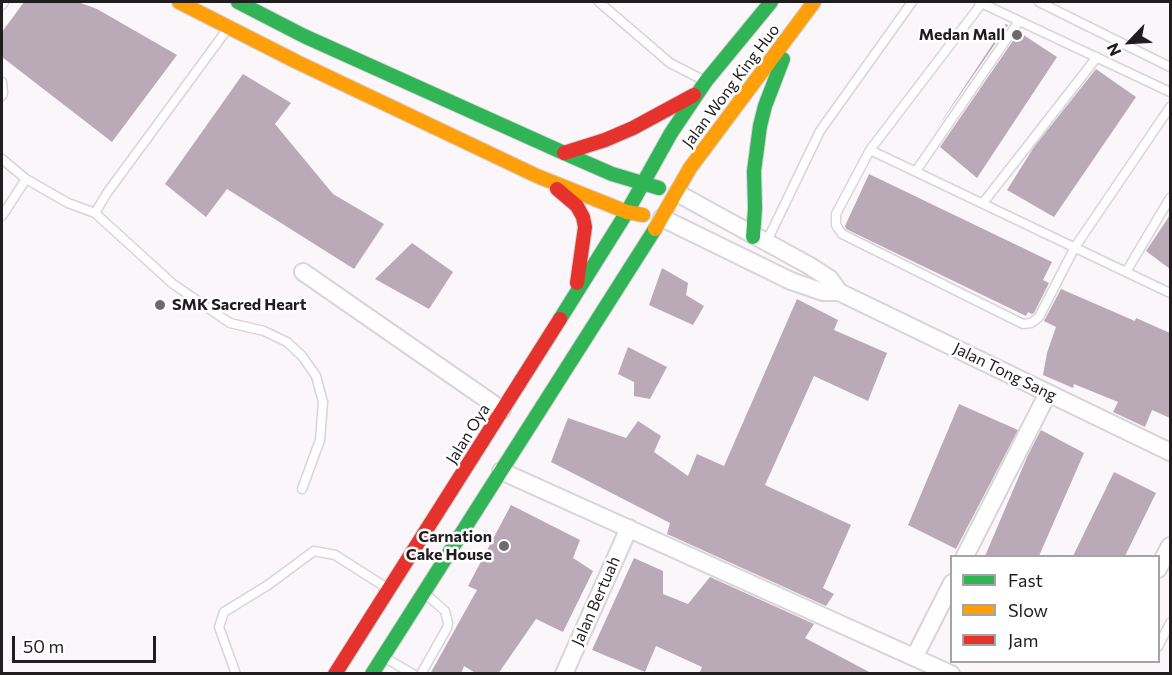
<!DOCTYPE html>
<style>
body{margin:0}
#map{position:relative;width:1172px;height:675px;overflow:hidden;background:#fbf6fa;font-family:Commissioner,sans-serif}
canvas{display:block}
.frame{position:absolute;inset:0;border:3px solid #201d1f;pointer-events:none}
.legend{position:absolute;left:950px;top:555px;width:210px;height:108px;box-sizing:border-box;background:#fff;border:2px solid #a6a5a5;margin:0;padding:8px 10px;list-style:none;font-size:18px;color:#201d1f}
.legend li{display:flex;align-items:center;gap:12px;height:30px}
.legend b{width:30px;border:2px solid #a6a5a5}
.north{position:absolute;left:1100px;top:12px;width:60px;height:60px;-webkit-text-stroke:4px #fff;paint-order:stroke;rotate:245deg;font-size:16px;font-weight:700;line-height:24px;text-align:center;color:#201d1f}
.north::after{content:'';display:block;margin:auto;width:21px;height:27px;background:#201d1f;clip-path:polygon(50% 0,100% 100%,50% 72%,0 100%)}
.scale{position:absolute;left:12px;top:636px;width:144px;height:27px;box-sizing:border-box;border:3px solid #201d1f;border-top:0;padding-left:8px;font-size:18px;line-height:21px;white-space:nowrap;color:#201d1f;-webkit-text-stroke:4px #fff;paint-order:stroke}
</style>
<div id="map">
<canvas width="1172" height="675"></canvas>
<div class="frame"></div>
<ul class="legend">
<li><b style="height:8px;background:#30b455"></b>Fast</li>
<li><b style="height:8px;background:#ff9f0a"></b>Slow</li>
<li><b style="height:8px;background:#e5322d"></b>Jam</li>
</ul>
<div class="north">N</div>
<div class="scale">50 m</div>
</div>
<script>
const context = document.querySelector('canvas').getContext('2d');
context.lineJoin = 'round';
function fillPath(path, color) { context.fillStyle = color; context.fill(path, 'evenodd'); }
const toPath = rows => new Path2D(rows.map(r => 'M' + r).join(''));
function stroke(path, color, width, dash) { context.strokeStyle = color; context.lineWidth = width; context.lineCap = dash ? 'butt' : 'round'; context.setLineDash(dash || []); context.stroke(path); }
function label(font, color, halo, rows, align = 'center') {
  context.font = font + ' Commissioner,sans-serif'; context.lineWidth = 5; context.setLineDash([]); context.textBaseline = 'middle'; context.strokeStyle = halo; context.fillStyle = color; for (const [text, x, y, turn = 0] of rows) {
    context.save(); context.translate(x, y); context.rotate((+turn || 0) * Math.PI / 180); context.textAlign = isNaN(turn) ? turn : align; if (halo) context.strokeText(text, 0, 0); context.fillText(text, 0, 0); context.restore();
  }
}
fillPath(toPath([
 [24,2,78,2,97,9,177,55,112,142,2,57,2,32],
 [1006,24,1008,25,933,134],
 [1019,32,1057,57,977,178,940,147],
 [1096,69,1136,97,1054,217,1007,190,1034,147],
 [243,74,291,103,275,124,333,194,384,224,354,269,227,189,206,217,165,184],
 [869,174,1052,262,1043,280,1049,283,1034,313,1032,314,1028,312,1026,316,846,229,845,226],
 [1170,215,1170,269,1146,251],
 [412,243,453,272,429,309,375,279],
 [662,268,688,283,686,295,704,306,693,325,649,305],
 [1061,289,1135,321,1136,318,1170,333,1170,418,1152,410,1145,427,1113,412,1118,402,1074,384,1073,388,1043,375,1047,353,1056,327,1044,321],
 [797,299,838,320,834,330,887,353,868,401,814,376,765,485,851,525,823,588,834,594,826,606,667,534,670,523,551,462,568,418,626,438,638,421,661,436,654,452,688,476,697,454,724,466],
 [628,347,667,367,650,399,634,396,634,382,618,374],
 [959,404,1018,430,956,549,908,525],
 [1041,430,1084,453,1039,556,985,556,1028,455],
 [1114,472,1156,493,1125,556,1073,556],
 [511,505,580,540,573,558,593,571,563,632,536,619,498,674,477,674,464,666,461,674,430,674,477,590,468,586],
 [634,558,663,571,663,594,688,604,710,577,814,624,805,638,873,674,699,674,702,667,656,646,645,672,592,650]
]), '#baaab7');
const lane = toPath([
 [599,2,670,63,703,80],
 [979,2,1170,92],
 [1039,2,1170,67],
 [982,3,870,150,836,214,836,225,842,234,1023,324,1031,323,1039,317,1075,247,1170,107],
 [2,5,4,2],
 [2,82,3,93,2,96],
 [870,150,1170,293],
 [2,159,26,179],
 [916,171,1019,21],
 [983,203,1097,57],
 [95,213,107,193,226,31],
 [2,216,26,179,68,203,95,213,173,284,230,323,264,331,287,342,302,356,316,376,323,402,320,440,302,489],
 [766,243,820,131,912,2],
 [1126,272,1170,198],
 [1158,647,1170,623],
 [387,659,413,674],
 [236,674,219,627,224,612,268,585,314,551,335,555,387,588],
 [421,674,447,628,448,623,445,611,428,596]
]);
const street = toPath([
 [677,193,810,266,830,279,839,292],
 [662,218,791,281,823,292,839,292,1170,452],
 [303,272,502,410],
 [501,471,951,674],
 [965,556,1048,393],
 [1158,569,1170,546],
 [915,656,952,583],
 [564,674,629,528]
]);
const fast = toPath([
 [238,2,304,36,564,153,612,174,659,188],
 [753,237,755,208,754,171,760,126,765,106,783,59],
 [560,319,627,212,671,133,706,81,771,2],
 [372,674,655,229]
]);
const slow = toPath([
 [179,2,297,62,537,176,627,212,643,215],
 [655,229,690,168,814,2]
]);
const jam = toPath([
 [564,153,605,140,633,128,694,95],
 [557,189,577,206,583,217,585,227,577,283],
 [335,674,560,319]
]);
stroke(lane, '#d8d4d7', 11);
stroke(street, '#d8d4d7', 20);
stroke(fast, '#d5d3d5', 16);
stroke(slow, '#d5d3d5', 16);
stroke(jam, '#d5d3d5', 16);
stroke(lane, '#fefefe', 8);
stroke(street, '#fefefe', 16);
stroke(fast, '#30b455', 14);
stroke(slow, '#ff9f0a', 14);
stroke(jam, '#e5322d', 14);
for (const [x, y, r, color] of [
 [1017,35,6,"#6d696c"],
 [160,305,6,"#6d696c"],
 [504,546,6,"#6d696c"]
]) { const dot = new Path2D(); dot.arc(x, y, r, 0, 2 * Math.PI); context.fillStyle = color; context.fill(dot); stroke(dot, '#fff', 2); }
label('bold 16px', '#201d1f', '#fff', [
 ["Medan Mall",1005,35],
 ["SMK Sacred Heart",172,305,"left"],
 ["Carnation",492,537],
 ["Cake House",492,555]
], 'right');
label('16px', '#201d1f', '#fff', [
 ["Jalan Wong King Huo",731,86,-53],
 ["Jalan Tong Sang",1005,372,26],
 ["Jalan Oya",468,434,-58],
 ["Jalan Bertuah",596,601,-66]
]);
</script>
